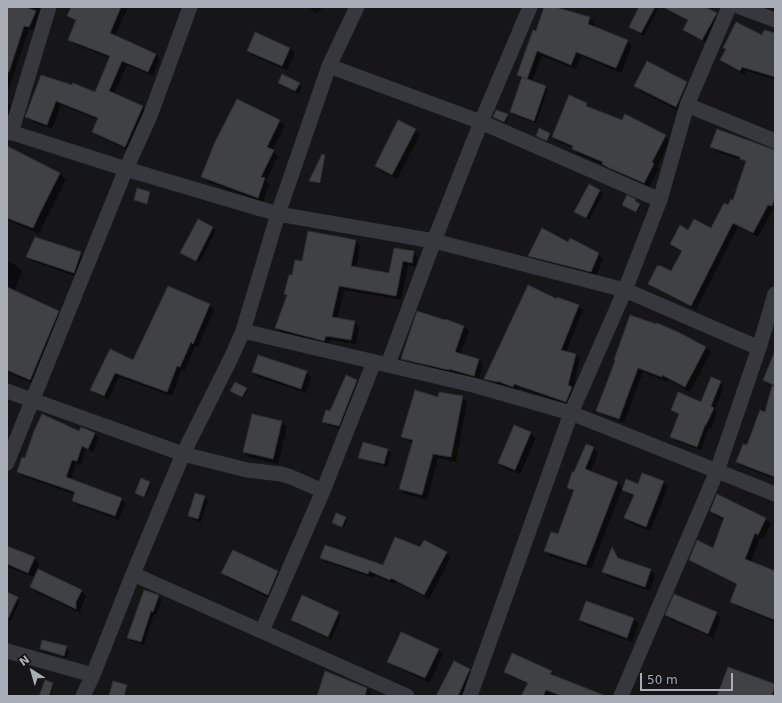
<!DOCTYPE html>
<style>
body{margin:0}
#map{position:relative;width:782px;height:703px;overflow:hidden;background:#161618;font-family:"DejaVu Sans",sans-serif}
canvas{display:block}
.frame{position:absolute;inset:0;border:8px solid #a8adb8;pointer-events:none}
.north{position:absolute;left:12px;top:651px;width:40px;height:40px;-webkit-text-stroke:3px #111113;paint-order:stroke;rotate:323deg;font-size:11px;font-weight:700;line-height:16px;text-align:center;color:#a8adb8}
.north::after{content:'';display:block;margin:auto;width:14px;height:18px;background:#a8adb8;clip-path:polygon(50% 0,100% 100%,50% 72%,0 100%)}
.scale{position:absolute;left:640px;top:673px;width:93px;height:18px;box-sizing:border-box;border:2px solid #a8adb8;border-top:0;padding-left:5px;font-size:12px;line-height:14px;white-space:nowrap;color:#a8adb8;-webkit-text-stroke:3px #111113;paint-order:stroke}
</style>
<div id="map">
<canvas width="782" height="703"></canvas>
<div class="frame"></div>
<div class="north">N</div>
<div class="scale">50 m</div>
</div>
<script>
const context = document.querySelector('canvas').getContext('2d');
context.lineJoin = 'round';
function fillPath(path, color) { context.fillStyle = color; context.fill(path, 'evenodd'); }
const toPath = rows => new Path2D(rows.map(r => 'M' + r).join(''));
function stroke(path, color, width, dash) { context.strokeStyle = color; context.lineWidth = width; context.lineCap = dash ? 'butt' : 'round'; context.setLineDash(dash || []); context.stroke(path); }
fillPath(toPath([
 [7,7,44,7,34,31,29,29,7,94],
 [72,7,128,7,115,36,156,54,160,59,153,76,127,65,114,94,143,107,148,112,130,151,98,136,93,132,98,120,61,105,52,129,31,121,26,117,41,76,95,93,110,58,74,44,70,40,77,22,69,16],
 [308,7,323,7,317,14],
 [545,7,551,7,590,18,595,23,593,27,627,41,632,46,621,73,581,56,576,69,542,56,532,82,545,87,548,89,536,123,514,115,511,112,522,79,518,75,537,33],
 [640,7,659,7,644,36,633,30,630,27],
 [662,7,703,7,716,14,719,17,706,42,687,33,684,30,689,21],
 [775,34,775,80,747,71,745,75,726,65,721,60,726,50,724,48,762,36],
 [290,48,295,53,287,70,253,56,248,51],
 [279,83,299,83,302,87,299,94,282,86],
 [687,83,692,88,681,112,640,91,635,86],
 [238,100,280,121,285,126,272,151,278,156,266,181,269,184,263,202,208,182,203,177],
 [7,103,11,106,9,113,7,113],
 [587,104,592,109,622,122,665,136,670,141,657,167,659,169,649,188,615,173,608,169,604,165,578,154,574,148,558,142,553,137],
 [507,115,508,117,506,123,494,117],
 [415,130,420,135,397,179,381,171,376,166],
 [540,130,551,135,548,142,537,136],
 [7,147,60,174,66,180,46,219,39,234,7,220],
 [712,147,775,150,775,210,773,209,758,237,738,227,696,310,654,288,649,283,671,273,682,252,676,249,671,244,689,231,711,229,728,207,734,201,746,164,743,160,717,152],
 [324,156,325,157,321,184,311,182,310,181],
 [589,185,600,191,603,194,589,220,579,215,575,211],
 [138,189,151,194,148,204,135,200],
 [635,200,636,203,641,206,637,213,623,205],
 [198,220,213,228,216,231,199,263,184,256,181,253],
 [309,232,356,241,360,246,356,268,390,274,395,249,413,252,418,257,416,267,408,265,401,300,344,290,337,319,355,322,359,327,356,344,330,340,328,345,281,332,276,328,287,297,285,294,292,277,303,262],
 [569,243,598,254,603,259,596,277,534,261,529,256],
 [80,253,85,258,78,277,32,261,27,256],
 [7,262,16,265,22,271,14,292,58,312,64,317,36,385,7,372],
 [557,300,578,306,583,310,566,352,575,354,580,359,573,389,577,393,571,406,519,388,518,391,502,385,502,386,490,383,485,378],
 [209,305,214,310,198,347,195,346,185,371,182,369,172,396,119,377,108,400,96,394,92,390,111,350,133,361],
 [446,320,464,326,469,331,460,355,479,360,483,365,479,380,407,363,402,359],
 [679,334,706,347,711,352,690,392,668,380,667,382,643,372,624,423,603,415,598,410,616,361],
 [775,363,775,479,741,466,737,462,747,447,765,413,773,387,768,385,764,380],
 [253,372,306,372,311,377,306,393,258,377],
 [357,381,360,384,342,429,327,425,323,421],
 [720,382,724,386,715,410,717,413,711,429,709,428,701,450,676,441,672,437,679,415,672,410,701,404],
 [236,383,248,390,243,398,233,392],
 [462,397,467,402,456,462,438,458,427,500,405,494,400,489,413,443,407,441,402,436,439,398],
 [253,415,282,422,287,427,278,464,249,457,244,452],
 [515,426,531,433,536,438,520,474,504,468,499,463],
 [81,428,95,434,99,438,93,452,86,449,81,465,76,463,71,480,121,499,125,503,119,520,78,505,73,500,76,495,22,476,18,472,26,460,79,433],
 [586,445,594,448,598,453,590,472,618,483,623,488,663,482,668,487,650,531,630,523,625,518,634,497,628,494,622,489,591,569,550,556,546,551,559,535,574,492,568,487],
 [387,450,391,453,387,467,363,460,360,457],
 [150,483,151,484,146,497,138,494],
 [718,495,766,519,771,524,763,539,760,537,751,562,775,572,775,622,736,606,731,601,737,585,695,564,690,560,713,549,724,520,716,516,711,511],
 [205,497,208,500,201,522,193,519,190,516],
 [337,514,347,520,344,528,335,524],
 [7,547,34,558,39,563,34,577,7,567],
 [421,549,446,553,451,557,429,599,396,582,395,584,374,575,373,578,326,562,321,558,384,566],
 [613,549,617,554,621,560,650,570,655,575,650,591,609,577,603,572],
 [233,551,278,572,283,577,273,600,228,578,222,573],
 [31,587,81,591,86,596,81,608,80,613,36,592],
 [7,593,17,598,20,601,11,621,7,619],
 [158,596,162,599,157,614,154,614,144,645,131,641,128,638],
 [587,602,634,619,639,624,632,642,585,625,580,620],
 [338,612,341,616,331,640,295,623,292,620],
 [716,613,721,618,713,638,671,620,666,615],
 [66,647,69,651,67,658,44,652,41,649],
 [438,649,443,654,430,683,394,666,389,661],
 [728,668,775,685,775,696,718,696],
 [469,670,472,673,462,696,437,696],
 [326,672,367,689,372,696,366,696,368,691,366,691,364,696,318,696],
 [505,672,551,672,556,676,602,696,522,696,528,684,510,676],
 [45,681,54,685,51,696,43,693]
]), '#0007');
const building = toPath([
 [7,7,25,7,36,11,29,27,24,26,9,72,7,72,7,7],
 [71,7,121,7,110,33,156,54,148,72,122,61,109,91,143,106,125,147,92,132,98,118,56,101,47,125,25,117,41,75,72,85,73,83,95,92,110,56,68,40,76,20,67,16,71,7],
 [544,7,555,7,590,17,588,24,628,40,616,68,576,52,571,65,537,51,527,79,517,75,533,30,536,31,544,7],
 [639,7,655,7,641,33,629,27,639,7],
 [663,7,705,7,717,13,702,40,683,30,688,20,663,7],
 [736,22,762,35,764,30,775,33,775,77,742,67,740,71,720,60,726,49,723,48,736,22],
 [255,32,290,48,282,66,247,51,255,32],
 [647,61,687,82,676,107,634,86,647,61],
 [282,74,300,83,295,91,278,83,282,74],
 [522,77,546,86,534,121,510,112,522,77],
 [569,95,587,103,586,106,622,120,625,114,666,135,652,162,654,164,644,183,609,168,602,164,603,162,572,149,573,146,552,137,569,95],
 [237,99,280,120,267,147,274,150,261,177,265,178,258,198,201,177,215,142,237,99],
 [496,110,508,114,504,122,493,117,496,110],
 [398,120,416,129,392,175,375,166,398,120],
 [539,128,550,133,547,141,536,136,539,128],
 [717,129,775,150,775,197,772,206,768,205,753,233,733,223,691,306,648,284,657,266,661,266,671,271,682,251,670,244,680,225,688,230,694,219,711,228,724,203,728,205,731,199,733,200,746,161,740,159,740,157,710,147,717,129],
 [7,146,60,173,40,213,33,228,7,218,7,146],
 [322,154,325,155,320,183,309,181,322,154],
 [589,184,600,190,586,218,574,212,589,184],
 [137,188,150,192,147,204,134,200,137,188],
 [627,195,636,199,635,201,640,204,636,212,622,205,627,195],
 [198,219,213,227,196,261,180,253,198,219],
 [542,228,568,242,570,238,599,253,591,272,528,256,542,228],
 [308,231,356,240,351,266,389,273,394,248,414,251,412,263,403,261,396,296,339,286,332,317,355,321,351,340,326,336,324,341,275,328,287,295,284,294,289,275,292,275,295,260,302,261,308,231],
 [35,237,81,252,74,273,26,257,35,237],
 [528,285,557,299,557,297,579,305,561,350,576,354,568,385,572,387,566,402,514,384,513,387,497,381,497,382,484,379,528,285],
 [168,286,210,304,193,344,191,342,180,367,177,366,167,392,115,373,104,396,90,390,110,349,133,360,168,286],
 [7,287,59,311,30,380,7,370,7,287],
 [417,311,445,320,445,319,464,326,455,352,479,359,474,376,449,369,449,370,401,359,417,311],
 [630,315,656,324,657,323,680,333,706,347,685,387,662,375,662,377,638,368,619,419,596,411,615,361,614,360,630,315],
 [775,351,775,386,763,380,775,351],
 [258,355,307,371,301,389,252,372,258,355],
 [346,375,357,380,339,426,322,422,326,410,330,411,346,375],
 [711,377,721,381,711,406,714,408,706,425,705,425,697,447,670,437,679,414,671,410,678,392,701,402,711,377],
 [235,382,247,388,242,397,230,391,235,382],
 [772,386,775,386,775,477,736,462,743,444,747,445,760,410,765,412,772,386],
 [415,390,438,397,439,392,463,396,451,457,433,454,422,495,399,489,413,440,401,437,415,390],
 [42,414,79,431,81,427,95,433,88,449,82,446,77,461,72,460,66,477,122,498,115,516,72,501,75,492,17,472,22,457,25,458,34,431,42,414],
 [252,414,282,421,273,459,243,452,252,414],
 [514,425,531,432,515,470,498,463,514,425],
 [363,442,388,449,384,464,358,458,363,442],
 [586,444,594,447,585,469,618,482,586,565,544,551,551,532,558,534,574,490,567,488,572,472,574,472,586,444],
 [642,473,664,481,646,527,624,518,634,495,622,490,626,479,638,484,642,473],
 [141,478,150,482,144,497,135,493,141,478],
 [195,493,205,496,198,519,188,516,195,493],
 [717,494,766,518,758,535,755,533,745,559,775,571,775,620,730,602,737,584,689,560,697,540,713,548,724,518,710,511,717,494],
 [336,513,346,517,342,527,332,523,336,513],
 [395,537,420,547,424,540,447,552,424,595,391,578,390,580,369,571,368,574,320,558,325,545,383,565,395,537],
 [7,546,35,557,28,573,7,564,7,546],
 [612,547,618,558,651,569,645,587,602,572,612,547],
 [233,550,278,571,268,595,221,573,233,550],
 [38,569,82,590,76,602,76,609,30,587,38,569],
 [144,590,159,595,153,612,151,611,141,642,127,638,144,590],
 [7,592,18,597,7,621,7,592],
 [674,594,717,612,708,634,665,615,674,594],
 [302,595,339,612,328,637,291,620,302,595],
 [586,601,634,618,627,638,579,620,586,601],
 [401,632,439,649,425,678,387,662,401,632],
 [42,640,67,646,64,656,40,649,42,640],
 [512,653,552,671,550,674,606,696,562,696,546,690,543,696,521,696,528,683,504,672,512,653],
 [454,661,470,669,458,696,436,696,454,661],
 [728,667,775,684,772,696,717,696,728,667],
 [325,671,367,688,365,696,317,696,325,671],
 [45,680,53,683,49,696,39,696,45,680],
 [113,681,127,685,124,696,109,696,113,681]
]);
fillPath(building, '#404145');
stroke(building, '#303034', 1);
stroke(toPath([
 [740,7,775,20],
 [329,66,481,122,660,200],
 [687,105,775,141],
 [7,131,126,169,278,214,434,241,625,290,759,348],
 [11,133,49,7],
 [243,331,473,385,571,413,775,494],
 [388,364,434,241,481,122,530,7],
 [7,391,183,454,247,470,281,474,291,477,323,491],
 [7,463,126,169,150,116,190,7],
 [133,574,407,696],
 [262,631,323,491,374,362],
 [7,651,93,675],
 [83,696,93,675,133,574,183,454,231,358,243,331,278,214,329,66,357,7],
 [470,696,571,413,625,290,660,200,687,105,729,7],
 [621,696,717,471,759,348,775,294]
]), '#37383d', 15);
</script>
